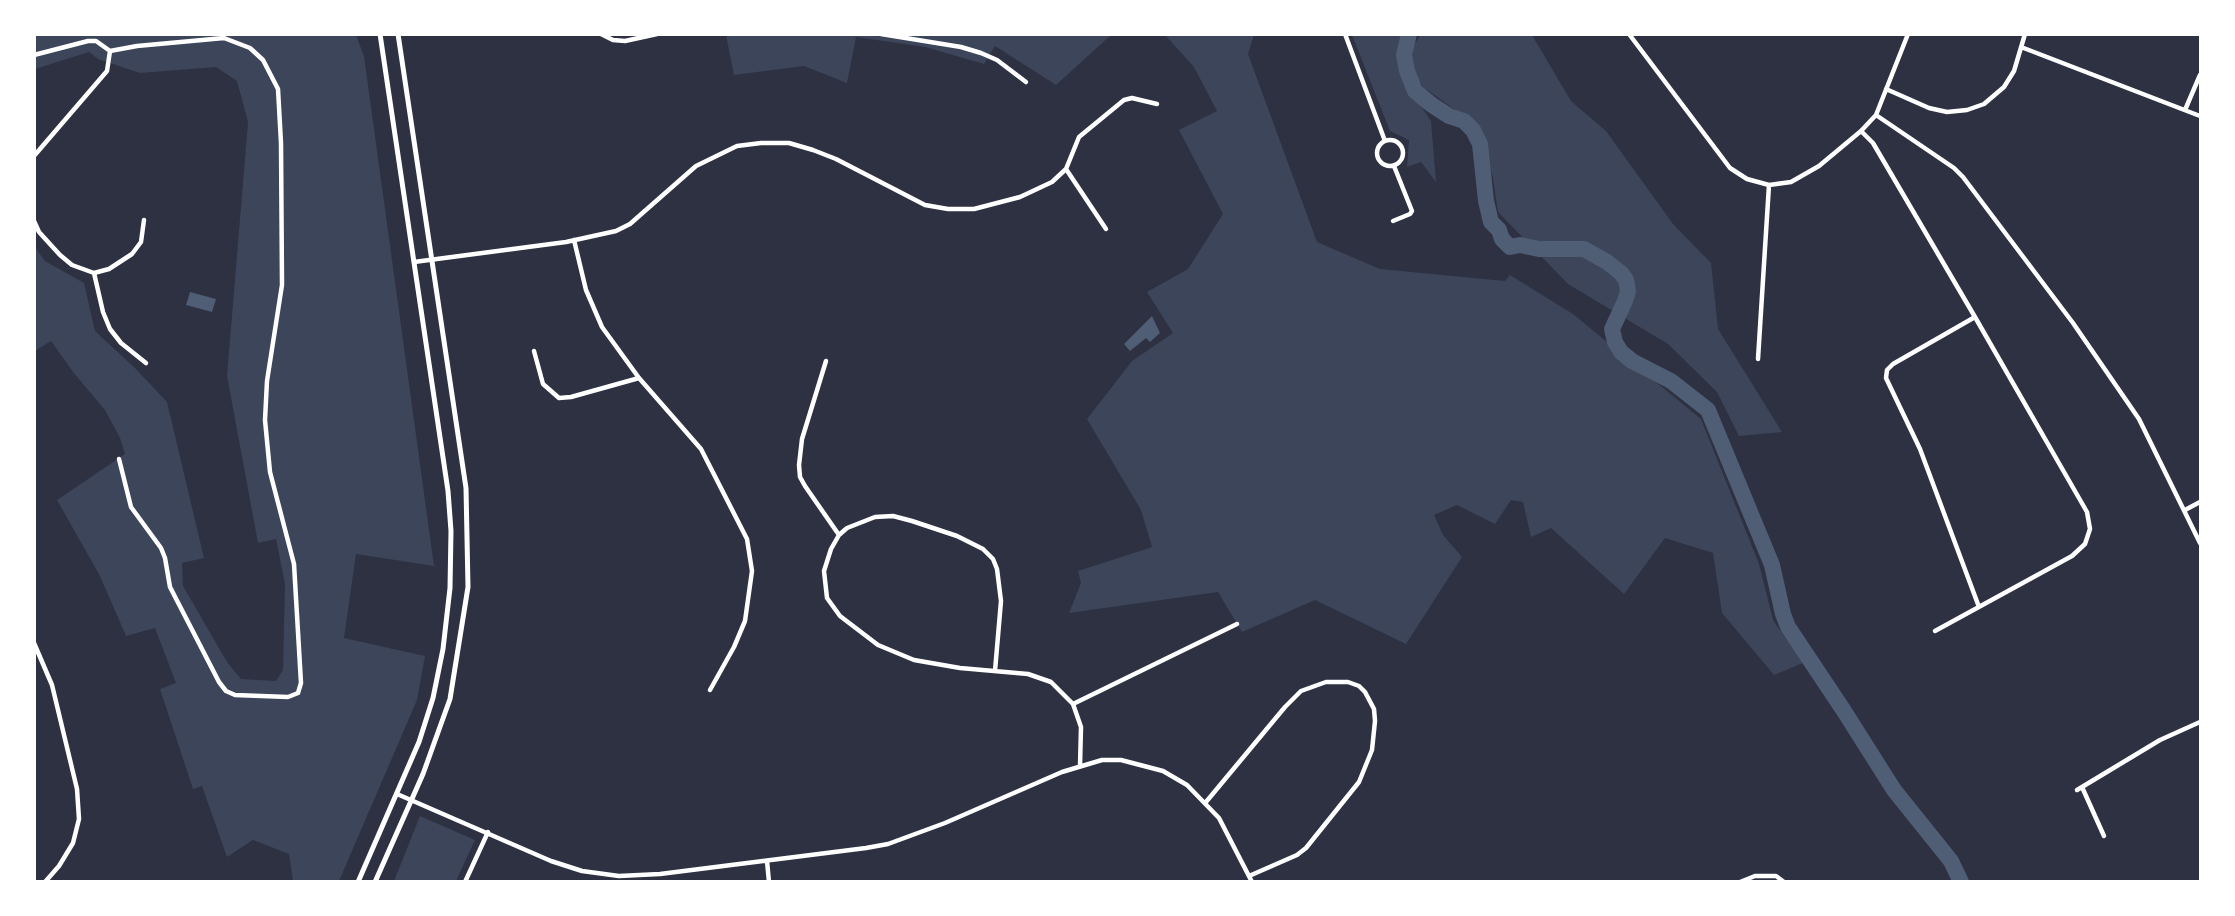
<!DOCTYPE html>
<style>
body{margin:0}
#map{position:relative;width:2235px;height:916px;overflow:hidden;background:#2d3142;font-family:Raleway,sans-serif}
canvas{display:block}
.frame{position:absolute;inset:0;border:36px solid #fff;pointer-events:none}
</style>
<div id="map">
<canvas width="2235" height="916"></canvas>
<div class="frame"></div>
</div>
<script>
const context = document.querySelector('canvas').getContext('2d');
context.lineJoin = 'round';
function fillPath(path, color) { context.fillStyle = color; context.fill(path, 'evenodd'); }
const toPath = rows => new Path2D(rows.map(r => 'M' + r).join(''));
function stroke(path, color, width, dash) { context.strokeStyle = color; context.lineWidth = width; context.lineCap = dash ? 'butt' : 'round'; context.setLineDash(dash || []); context.stroke(path); }
fillPath(toPath([
 [35,35,356,35,364,56,434,566,356,554,344,638,425,656,417,700,339,881,293,881,289,854,253,840,227,857,202,786,193,789,160,689,176,683,155,628,126,636,100,576,57,500,125,454,120,438,105,410,73,372,51,341,35,351,34,246,45,261,84,283,95,331,136,369,167,402,204,558,182,563,183,586,227,662,241,679,276,681,283,670,285,584,276,539,258,543,227,376,248,122,237,81,216,67,140,73,98,59,89,52,35,69],
 [726,35,1111,35,1056,85,995,46,984,64,925,47,856,37,847,83,804,66,734,75],
 [1165,35,1254,35,1248,54,1317,242,1380,269,1505,281,1510,275,1573,314,1701,419,1759,564,1773,620,1803,663,1774,675,1722,613,1713,553,1665,538,1624,594,1551,528,1531,537,1523,502,1511,500,1495,524,1457,505,1434,515,1443,535,1462,557,1406,644,1315,600,1242,632,1218,592,1069,613,1081,583,1078,571,1152,547,1141,510,1087,419,1132,361,1173,333,1147,292,1188,269,1223,214,1179,130,1217,111,1194,67],
 [1352,35,1402,35,1399,73,1431,121,1436,182,1421,162,1407,167,1409,140,1390,131],
 [1420,35,1532,35,1571,101,1606,131,1673,224,1711,263,1718,329,1782,432,1739,436,1717,392,1668,344,1568,284,1498,212,1493,178,1479,127,1423,87,1411,66,1413,47],
 [420,816,475,840,456,881,394,881]
]), '#3c4559');
fillPath(toPath([
 [190,292,216,299,212,312,186,305],
 [1152,316,1160,333,1150,342,1146,338,1130,351,1124,344]
]), '#4f5d75');
stroke(toPath([
 [1409,34,1404,55,1407,71,1415,91,1432,105,1449,116,1464,121,1473,130,1480,144,1486,201,1491,222,1499,230,1502,239,1510,247,1520,245,1539,249,1584,249,1607,262,1621,273,1626,280,1628,291,1625,301,1612,329,1615,342,1621,352,1632,361,1671,381,1708,410,1772,565,1783,614,1788,627,1844,711,1894,790,1951,861,1961,882]
]), '#4f5d75', 16);
stroke(toPath([
 [601,34,613,40,625,41,657,34],
 [881,34,961,47,981,53,997,60,1026,82],
 [1345,34,1385,141],
 [1629,34,1730,168,1747,179,1769,185,1791,182,1819,166,1861,131,1876,115,1908,34],
 [2021,47,2200,116],
 [110,51,137,46,224,38,250,48,263,60,278,89,281,143,282,285,267,381,265,420,270,472,294,564,301,683,298,693,288,697,235,695,226,691,219,682,170,587,165,558,161,548,131,507,119,459],
 [34,55,88,41,96,41,110,51,107,71,34,156],
 [1886,89,1929,108,1947,112,1967,110,1984,104,2004,87,2014,71,2025,34],
 [2185,110,2200,75],
 [1876,115,1954,168,1963,177,2073,323,2139,419,2200,543],
 [1861,131,1873,143,1975,317,2087,512,2090,529,2085,544,2072,556,1935,631],
 '1377 153a13 13 0 1 1 26 0a13 13 0 1 1-26 0Z',
 [1066,169,1106,229],
 [34,221,39,232,60,255,72,265,94,273,109,269,132,254,141,242,144,220],
 [1393,221,1410,214,1412,211,1394,166],
 [574,240,586,290,602,327,639,378,701,449,747,539,752,571,745,621,734,647,710,690],
 [414,262,566,242,616,231,630,224,696,166,737,146,761,143,789,143,813,150,836,159,925,205,948,209,974,209,1020,197,1052,182,1066,169,1079,137,1124,100,1132,98,1157,104],
 [94,273,103,312,110,329,121,343,146,363],
 [1975,317,1893,364,1887,370,1886,378,1920,449,1979,607],
 [534,351,543,384,559,398,571,397,639,378],
 [1758,359,1769,185],
 [826,361,802,439,799,465,800,477,805,486,839,535],
 [2185,510,2200,502],
 [34,643,52,685,77,789,79,819,73,843,59,866,45,882],
 [995,671,1001,601,997,569,993,559,983,549,957,536,912,521,893,516,875,517,847,528,839,535,831,549,824,571,827,598,840,616,878,645,914,660,960,668,1028,674,1051,682,1073,704,1081,727,1080,766],
 [1073,704,1237,624],
 [2082,787,2104,836],
 [2077,790,2160,740,2200,722],
 [397,794,551,861,582,871,619,876,660,874,866,848,888,844,945,823,1062,772,1102,760,1121,760,1163,771,1187,785,1219,818,1252,882],
 [1206,802,1285,707,1301,691,1326,682,1348,682,1359,686,1365,692,1374,709,1375,721,1372,750,1359,782,1306,848,1297,855,1249,876],
 [767,861,769,882],
 [465,882,488,832],
 [1740,882,1755,876,1776,876,1784,882]
]), '#fff', 4.5);
stroke(toPath([
 [358,882,419,742,433,698,443,649,450,588,451,531,448,491,380,34],
 [375,882,423,774,450,699,468,587,466,488,398,34]
]), '#fff', 5);
</script>
